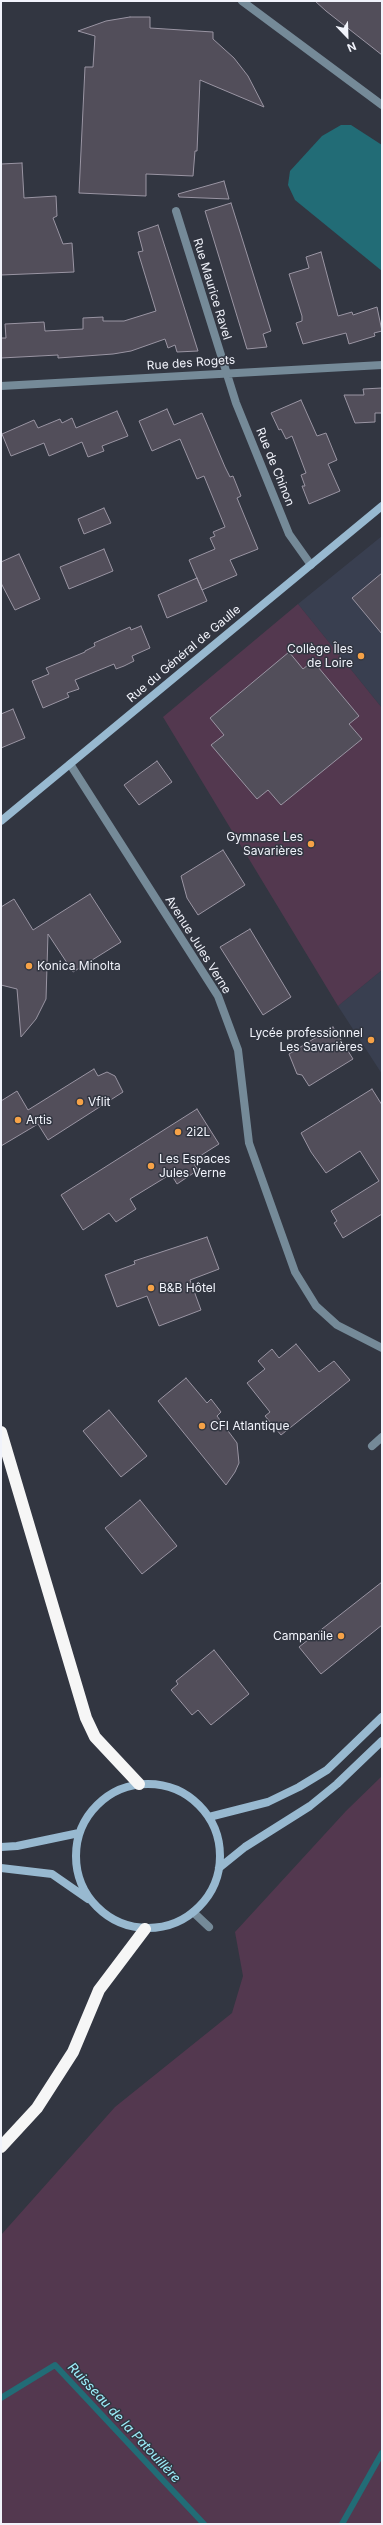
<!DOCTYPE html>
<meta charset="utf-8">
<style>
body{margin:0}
#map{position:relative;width:383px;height:2525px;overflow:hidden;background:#323641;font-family:Inter,sans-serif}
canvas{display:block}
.frame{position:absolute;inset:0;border:2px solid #f1f3fb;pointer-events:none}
.north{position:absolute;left:327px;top:16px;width:40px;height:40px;-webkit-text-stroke:3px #323641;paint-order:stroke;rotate:157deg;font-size:11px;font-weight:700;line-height:16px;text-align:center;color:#f1f3fb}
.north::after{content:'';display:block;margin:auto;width:14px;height:18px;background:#f1f3fb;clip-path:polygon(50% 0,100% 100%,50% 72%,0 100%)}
</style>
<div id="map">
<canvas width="383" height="2525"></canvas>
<div class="frame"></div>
<div class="north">N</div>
</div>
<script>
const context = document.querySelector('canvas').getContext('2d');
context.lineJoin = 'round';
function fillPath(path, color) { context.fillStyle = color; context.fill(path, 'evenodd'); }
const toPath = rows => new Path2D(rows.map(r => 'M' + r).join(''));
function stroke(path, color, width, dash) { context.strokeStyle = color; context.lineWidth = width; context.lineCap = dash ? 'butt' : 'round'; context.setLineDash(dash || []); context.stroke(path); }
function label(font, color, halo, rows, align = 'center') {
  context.font = font + ' Inter,sans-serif'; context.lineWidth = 3; context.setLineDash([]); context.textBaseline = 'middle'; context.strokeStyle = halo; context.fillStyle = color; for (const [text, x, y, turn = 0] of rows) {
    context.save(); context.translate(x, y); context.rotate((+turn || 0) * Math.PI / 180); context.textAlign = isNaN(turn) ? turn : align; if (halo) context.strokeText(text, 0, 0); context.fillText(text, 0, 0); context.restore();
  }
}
fillPath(toPath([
 [382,536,382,708,298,604],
 [382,970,382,1074,338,1006]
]), '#393f50');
fillPath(toPath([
 [298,604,382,708,382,970,338,1006,163,717],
 [382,1776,382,2524,1,2524,1,2235,115,2107,232,2013,243,1976,235,1932,346,1811]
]), '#53384f');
fillPath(toPath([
 [341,125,351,125,382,145,382,271,295,200,288,185,290,171,322,136]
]), '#226c76');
stroke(toPath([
 [1,2398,55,2365,204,2524],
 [342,2524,382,2453]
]), '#226c76', 6);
const building = toPath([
 [315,1,382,1,382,55,326,11,315,1],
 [130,17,150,17,150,28,213,32,213,39,234,58,248,76,264,107,200,80,197,151,195,151,193,176,146,174,146,196,79,193,85,67,93,67,95,36,78,31,106,21,130,17],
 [22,163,24,198,56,196,57,216,53,218,63,244,72,243,74,272,1,275,1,164,22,163],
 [224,181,229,199,179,197,178,194,224,181],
 [231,203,271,331,263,334,267,347,247,349,205,211,231,203],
 [158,225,198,351,177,352,175,345,168,348,165,339,131,351,113,354,58,358,58,355,1,358,1,338,6,338,5,324,44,322,45,331,83,329,83,318,103,317,103,321,124,321,156,311,138,252,143,251,138,232,158,225],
 [321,252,338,316,352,312,353,315,377,307,382,331,374,333,375,336,349,344,346,333,303,344,296,323,302,321,302,316,289,274,309,268,306,257,321,252],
 [382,388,382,413,375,413,375,422,355,423,344,395,364,395,363,389,382,388],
 [301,400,317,436,326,433,337,460,328,464,340,491,309,504,302,486,305,486,301,475,306,473,292,436,286,439,281,429,279,430,271,413,301,400],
 [167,409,174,425,202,413,225,467,230,477,233,476,241,496,237,498,258,549,230,560,237,575,202,590,189,560,215,549,210,538,215,536,213,532,225,527,204,476,197,479,180,439,152,451,139,421,167,409],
 [117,411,128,436,102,446,104,451,88,457,82,442,49,456,44,443,11,456,2,434,34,420,38,428,60,419,62,423,72,418,76,428,117,411],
 [104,508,111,523,84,534,78,519,104,508],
 [104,549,113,571,69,589,60,567,104,549],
 [19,554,40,599,15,610,1,583,1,562,19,554],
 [382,573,382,634,352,598,382,573],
 [197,578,207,601,167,618,158,595,197,578],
 [141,626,150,648,132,656,134,661,124,666,116,669,114,664,75,680,79,689,67,693,69,697,43,708,32,681,49,674,46,668,85,652,85,651,95,646,94,643,130,627,131,630,141,626],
 [289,652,303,669,313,661,359,716,349,724,362,739,281,805,268,790,257,799,211,745,224,735,210,718,289,652],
 [13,709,25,738,1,748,1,714,13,709],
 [157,761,172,782,139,805,124,785,157,761],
 [223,850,245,885,198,915,187,898,181,876,223,850],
 [90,894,121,942,73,972,48,934,46,999,36,1019,21,1037,17,989,1,985,1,907,14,899,33,930,90,894],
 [250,929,291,997,263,1015,220,947,250,929],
 [333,1027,353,1059,309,1086,302,1075,297,1074,289,1054,333,1027],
 [94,1069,98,1076,107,1072,115,1076,123,1092,48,1140,38,1124,1,1146,1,1101,17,1091,28,1110,94,1069],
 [372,1089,382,1105,382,1214,343,1238,334,1223,337,1221,331,1211,379,1181,360,1151,326,1173,311,1152,301,1133,372,1089],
 [197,1109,219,1144,192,1161,198,1170,177,1184,171,1174,130,1199,136,1209,116,1222,109,1213,83,1230,61,1195,197,1109],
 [207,1237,219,1269,190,1280,201,1310,159,1326,147,1296,117,1307,105,1275,135,1264,134,1261,207,1237],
 [296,1344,319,1372,334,1361,350,1380,281,1435,265,1416,270,1412,247,1383,265,1369,258,1361,272,1349,279,1358,296,1344],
 [186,1378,207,1403,211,1399,221,1412,217,1416,237,1443,239,1463,235,1472,226,1485,158,1401,186,1378],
 [109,1410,147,1456,121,1477,83,1431,109,1410],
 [140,1500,177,1546,142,1574,105,1528,140,1500],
 [382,1582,382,1625,321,1674,299,1647,382,1582],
 [214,1650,249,1694,211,1725,198,1710,192,1715,171,1690,178,1684,176,1681,214,1650]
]);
fillPath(building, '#524e5a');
stroke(building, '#9a95a3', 1);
stroke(toPath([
 [242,1,382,105],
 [176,211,236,403,289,534,311,565],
 [1,386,382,365],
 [70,764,218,996,238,1050,249,1143,295,1272,316,1306,337,1325,382,1348],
 [372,1446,382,1437],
 [193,1912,209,1927]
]), '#758a98', 8);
stroke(toPath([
 [1,821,382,506],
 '76 1856a72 72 0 1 1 144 0a72 72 0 1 1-144 0Z',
 [209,1817,268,1802,299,1787,327,1770,382,1717],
 [1,1847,17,1846,79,1833],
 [1,1868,52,1874,88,1899],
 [219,1868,245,1847,310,1806,337,1784,382,1741]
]), '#98b9d0', 8);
stroke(toPath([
 [1,1432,86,1718,95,1737,139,1784],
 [1,2147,37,2108,73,2052,99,1990,145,1929]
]), '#f6f6f6', 12);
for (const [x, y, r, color] of [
 [361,656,4,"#f6a247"],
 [311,844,4,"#f6a247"],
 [29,966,4,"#f6a247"],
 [371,1040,4,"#f6a247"],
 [80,1102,4,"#f6a247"],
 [18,1120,4,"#f6a247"],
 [178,1132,4,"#f6a247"],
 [151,1166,4,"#f6a247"],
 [151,1288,4,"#f6a247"],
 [202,1426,4,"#f6a247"],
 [341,1636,4,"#f6a247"]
]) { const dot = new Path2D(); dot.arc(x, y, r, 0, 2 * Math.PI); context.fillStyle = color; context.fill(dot); stroke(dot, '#323641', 1.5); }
label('12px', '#f1f3fb', '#323641', [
 ["Rue Maurice Ravel",212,289,73],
 ["Rue des Rogets",191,363,-4],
 ["Rue de Chinon",275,467,68],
 ["Rue du Général de Gaulle",184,654,-40],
 ["Avenue Jules Verne",198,945,58]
]);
label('12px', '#f1f3fb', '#323641', [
 ["Collège Îles",353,649,"right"],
 ["de Loire",353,663,"right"],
 ["Gymnase Les",303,837,"right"],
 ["Savarières",303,851,"right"],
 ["Konica Minolta",37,966],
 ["Lycée professionnel",363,1033,"right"],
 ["Les Savarières",363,1047,"right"],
 ["Vflit",88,1102],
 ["Artis",26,1120],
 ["2i2L",186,1132],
 ["Les Espaces",159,1159],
 ["Jules Verne",159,1173],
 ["B&B Hôtel",159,1288],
 ["CFI Atlantique",210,1426],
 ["Campanile",333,1636,"right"]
], 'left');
label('italic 13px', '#9deffc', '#323641', [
 ["Ruisseau de la Patouillère",124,2423,47]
]);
</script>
